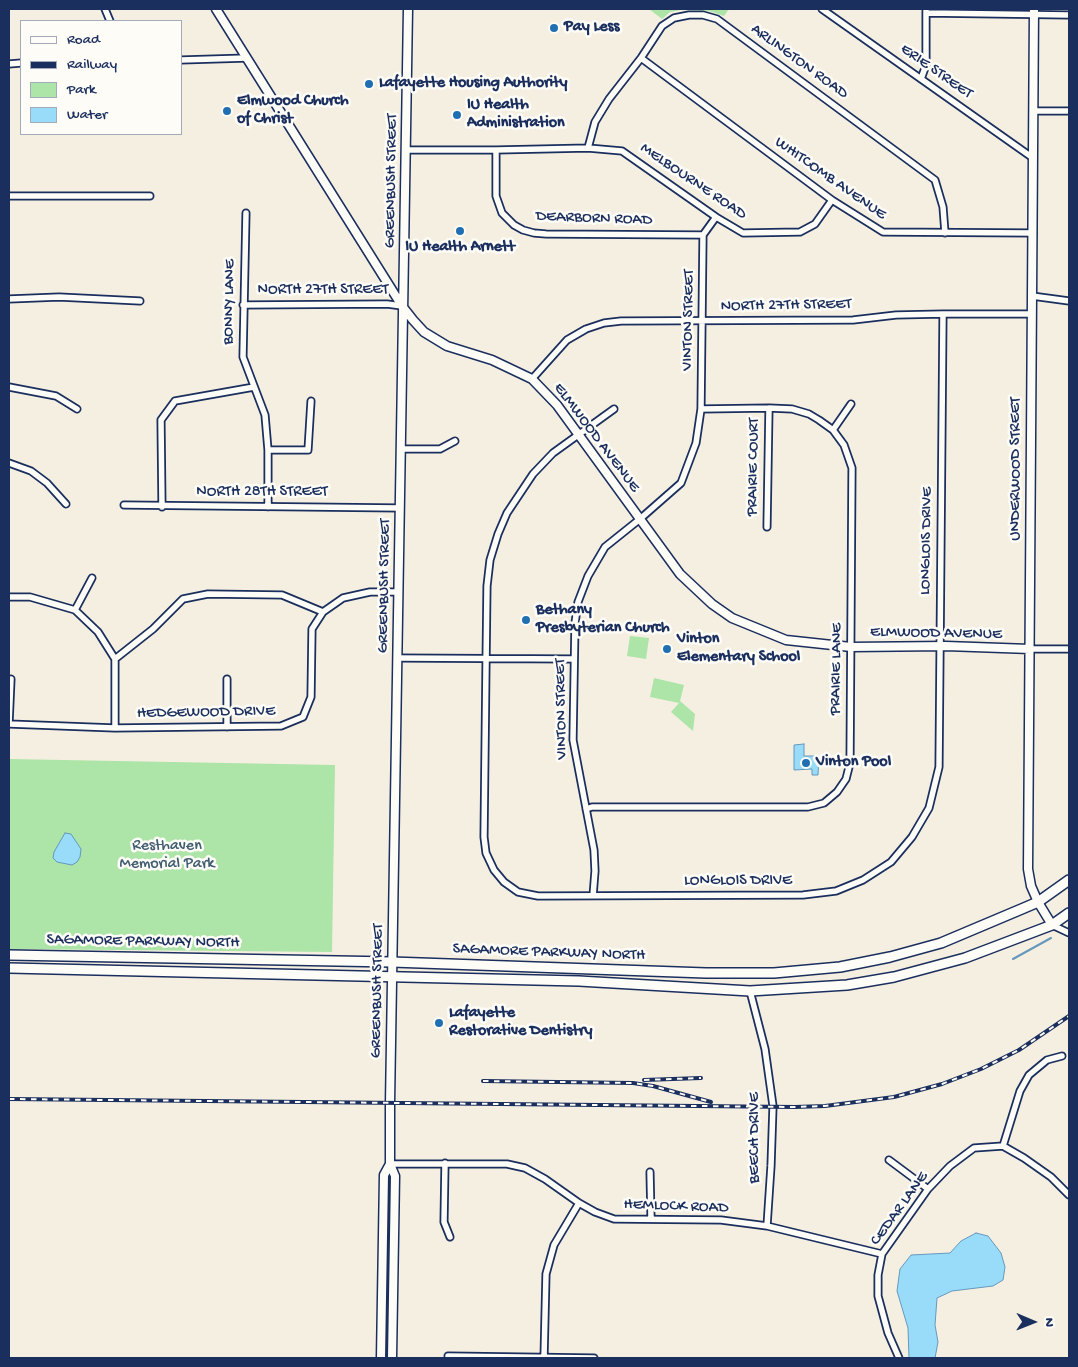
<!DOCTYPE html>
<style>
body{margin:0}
#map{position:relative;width:1078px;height:1367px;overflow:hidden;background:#f5efe2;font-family:"Gochi Hand",sans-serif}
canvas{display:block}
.frame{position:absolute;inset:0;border:10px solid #1b2f5e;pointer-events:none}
.legend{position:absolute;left:20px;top:20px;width:162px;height:115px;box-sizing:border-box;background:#fdfcf7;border:1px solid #a3aaba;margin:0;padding:6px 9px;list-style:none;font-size:15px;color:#1b2f5e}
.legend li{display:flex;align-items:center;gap:10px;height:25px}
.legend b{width:25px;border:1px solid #a3aaba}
.north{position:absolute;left:1008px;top:1297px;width:50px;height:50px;-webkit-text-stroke:4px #fdfcf7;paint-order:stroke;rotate:91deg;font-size:14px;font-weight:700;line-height:20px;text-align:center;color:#1b2f5e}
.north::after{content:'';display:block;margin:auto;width:18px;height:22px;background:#1b2f5e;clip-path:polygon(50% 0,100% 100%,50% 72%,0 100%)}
</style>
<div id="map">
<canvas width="1078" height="1367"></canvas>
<div class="frame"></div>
<ul class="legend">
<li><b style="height:6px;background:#fdfcf7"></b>Road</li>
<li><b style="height:6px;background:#1b2f5e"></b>Railway</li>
<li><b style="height:14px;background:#ade4a8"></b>Park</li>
<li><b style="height:14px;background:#98dcfa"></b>Water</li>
</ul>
<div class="north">N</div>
</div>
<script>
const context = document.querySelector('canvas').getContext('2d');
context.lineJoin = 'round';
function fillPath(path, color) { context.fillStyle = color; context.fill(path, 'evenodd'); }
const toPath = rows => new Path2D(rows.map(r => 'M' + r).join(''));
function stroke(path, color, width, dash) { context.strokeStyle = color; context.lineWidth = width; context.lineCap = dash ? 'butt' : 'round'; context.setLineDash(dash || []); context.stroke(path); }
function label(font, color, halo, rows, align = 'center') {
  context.font = font + ' "Gochi Hand",sans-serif'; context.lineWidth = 5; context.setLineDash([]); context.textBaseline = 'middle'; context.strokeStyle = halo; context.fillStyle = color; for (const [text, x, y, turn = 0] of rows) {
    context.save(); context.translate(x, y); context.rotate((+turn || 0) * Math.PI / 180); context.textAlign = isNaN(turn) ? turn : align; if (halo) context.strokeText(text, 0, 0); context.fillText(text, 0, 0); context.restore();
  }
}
fillPath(toPath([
 [649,9,729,9,724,16,709,11,681,10,670,12,662,19],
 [630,636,649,638,646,659,627,656],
 [654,678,684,685,680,701,695,714,693,731,671,712,679,703,650,697],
 [9,759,335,765,332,952,9,949]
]), '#ade4a8');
const water = toPath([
 [804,744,804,756,819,756,818,775,812,775,812,769,794,770,794,745,804,744],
 [65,833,71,834,81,849,80,857,77,862,72,865,57,862,53,858,54,852,65,833],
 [976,1233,988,1236,1001,1253,1005,1267,1003,1280,993,1286,952,1291,937,1298,935,1325,938,1342,935,1358,909,1358,908,1328,897,1291,900,1269,911,1255,950,1253,961,1241,976,1233]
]);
fillPath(water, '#98dcfa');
stroke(water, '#6697bc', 1);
stroke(toPath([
 [1013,959,1051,938]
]), '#6697bc', 2);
const street = toPath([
 [105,9,110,21],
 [822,9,1033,158],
 [926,13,1069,15],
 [641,58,832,200,883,232,1033,233],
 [181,60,247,58],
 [9,64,21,63],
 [921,79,926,65,926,11],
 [1034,111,1069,111],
 [588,148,595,122,609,99,641,58,662,26,674,18,689,15,703,15,717,19,935,180,943,207,945,233],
 [406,150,496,150,588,148,622,151,716,217,743,233,800,232,815,224,832,200],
 [496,150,496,196,502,213,514,225,523,230,534,233,546,234,703,235,716,217],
 [9,196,150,196],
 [246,213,243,357,265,415,268,450,268,507],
 [1032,296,1069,301],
 [9,299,59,297,140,301],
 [243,305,387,304,402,306],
 [532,379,567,340,586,329,604,323,621,321,853,320,896,315,943,314,1031,314],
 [9,387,56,396,77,409],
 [614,409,553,453,533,474,507,513,498,534,490,560,487,586,486,665,484,837,486,853,494,870,504,882,518,892,538,896,803,895,836,891,863,880,891,862,912,837,929,808,939,767,943,314],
 [833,430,851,404],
 [401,449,440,449,455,441],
 [268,450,308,450,311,401],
 [9,463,31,471,47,483,66,504],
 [124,505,400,508],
 [162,507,161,420,175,401,254,387],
 [767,527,769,408],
 [9,597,30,597,75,610,98,632,115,659,115,728],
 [75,610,92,578],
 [1030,649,1069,649],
 [397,658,574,659],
 [115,659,153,629,183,599,208,594,282,595,323,612],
 [11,679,9,724,115,728,281,726,303,717,311,697,312,629,323,612,343,598,370,592,398,592],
 [227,727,227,679],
 [586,809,592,807,808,807,824,803,837,792,846,779,850,763,852,468,844,445,833,430,819,420,809,414,792,409,769,408,701,409],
 [593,896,595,871,594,850,573,740,575,623,578,602,588,576,605,547,640,519,681,483,696,443,701,409,703,235],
 [1052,925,1069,933],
 [750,991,765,1049,773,1106,771,1166,767,1226],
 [1003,1146,1020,1091,1029,1075,1047,1060,1062,1056],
 [1003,1146,1024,1158,1051,1177,1069,1195],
 [889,1160,928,1189],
 [445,1163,444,1222,450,1237],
 [390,1164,507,1164,525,1168,545,1179,579,1203,595,1212,614,1219,721,1220,767,1226,882,1254],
 [650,1172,651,1218],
 [448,1356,594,1358],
 [544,1358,546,1274,554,1245,579,1203],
 [899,1358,888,1333,878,1296,878,1275,882,1254,928,1189,950,1166,974,1148,1003,1146]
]);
const secondary = toPath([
 [216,9,402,306,413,320,424,332,447,346,492,360,532,379,557,405,680,574,712,604,732,618,786,640,851,647,946,646,1030,649],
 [1034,9,1028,869,1031,886,1038,902,1052,925],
 [381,1358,384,1175,390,1164],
 [392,1358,395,1176,390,1164,390,1103,408,9]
]);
const primary = toPath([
 [9,955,392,962,706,973,774,973,840,967,890,957,941,943,1024,908,1038,902,1069,880],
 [9,968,579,981,750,991,847,985,894,977,965,958,1052,925,1069,913]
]);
stroke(street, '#1b2f5e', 9);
stroke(secondary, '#1b2f5e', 11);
stroke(primary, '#1b2f5e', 12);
stroke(street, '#fdfcf7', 5.5);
stroke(secondary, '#fdfcf7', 8);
stroke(primary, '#fdfcf7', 9);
const rail = toPath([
 [644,1080,701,1078],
 [483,1081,633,1083,653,1086,711,1102],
 [9,1099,795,1107,825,1106,894,1097,942,1084,981,1069,1019,1050,1069,1016]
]);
stroke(rail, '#1b2f5e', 4);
stroke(rail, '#fdfcf7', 2, [5.5]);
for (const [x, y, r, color] of [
 [554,28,5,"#1f6fb2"],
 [369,84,5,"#1f6fb2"],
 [227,111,5,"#1f6fb2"],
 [457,115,5,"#1f6fb2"],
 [460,231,5,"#1f6fb2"],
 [526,620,5,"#1f6fb2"],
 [667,649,5,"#1f6fb2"],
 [806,763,5,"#1f6fb2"],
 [439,1023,5,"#1f6fb2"]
]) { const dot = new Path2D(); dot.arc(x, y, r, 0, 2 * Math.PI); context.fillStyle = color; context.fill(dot); stroke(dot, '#fdfcf7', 2); }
label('bold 16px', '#1b2f5e', '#fdfcf7', [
 ["Pay Less",564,28],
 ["Lafayette Housing Authority",379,84],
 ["Elmwood Church",237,102],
 ["of Christ",237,120],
 ["IU Health",467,106],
 ["Administration",467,124],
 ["IU Health Arnett",460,248,"center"],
 ["Bethany",536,611],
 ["Presbyterian Church",536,629],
 ["Vinton",677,640],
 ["Elementary School",677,658],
 ["Vinton Pool",816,763],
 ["Lafayette",449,1014],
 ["Restorative Dentistry",449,1032]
], 'left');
label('16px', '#1b2f5e', '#fdfcf7', [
 ["ARLINGTON ROAD",799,62,36],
 ["ERIE STREET",936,72,35],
 ["WHITCOMB AVENUE",830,179,35],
 ["GREENBUSH STREET",392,181,-89],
 ["MELBOURNE ROAD",693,182,34],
 ["DEARBORN ROAD",594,219,2],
 ["NORTH 27TH STREET",323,291],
 ["BONNY LANE",230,302,-89],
 ["NORTH 27TH STREET",786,306,-1],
 ["VINTON STREET",689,320,-89],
 ["ELMWOOD AVENUE",596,438,53],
 ["PRAIRIE COURT",754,467,-89],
 ["UNDERWOOD STREET",1017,469,-90],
 ["NORTH 28TH STREET",262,493],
 ["LONGLOIS DRIVE",927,541,-89],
 ["GREENBUSH STREET",385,586,-89],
 ["ELMWOOD AVENUE",936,634,1],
 ["PRAIRIE LANE",837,669,-89],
 ["VINTON STREET",562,709,-91],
 ["HEDGEWOOD DRIVE",206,713,-1],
 ["LONGLOIS DRIVE",738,882],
 ["SAGAMORE PARKWAY NORTH",143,942,1],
 ["SAGAMORE PARKWAY NORTH",549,953,2],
 ["GREENBUSH STREET",378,991,-89],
 ["BEECH DRIVE",756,1138,-90],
 ["HEMLOCK ROAD",676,1207,2],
 ["CEDAR LANE",900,1209,-54]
]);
label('16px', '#405c70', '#fdfcf7', [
 ["Resthaven",167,847],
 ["Memorial Park",167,865]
]);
</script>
